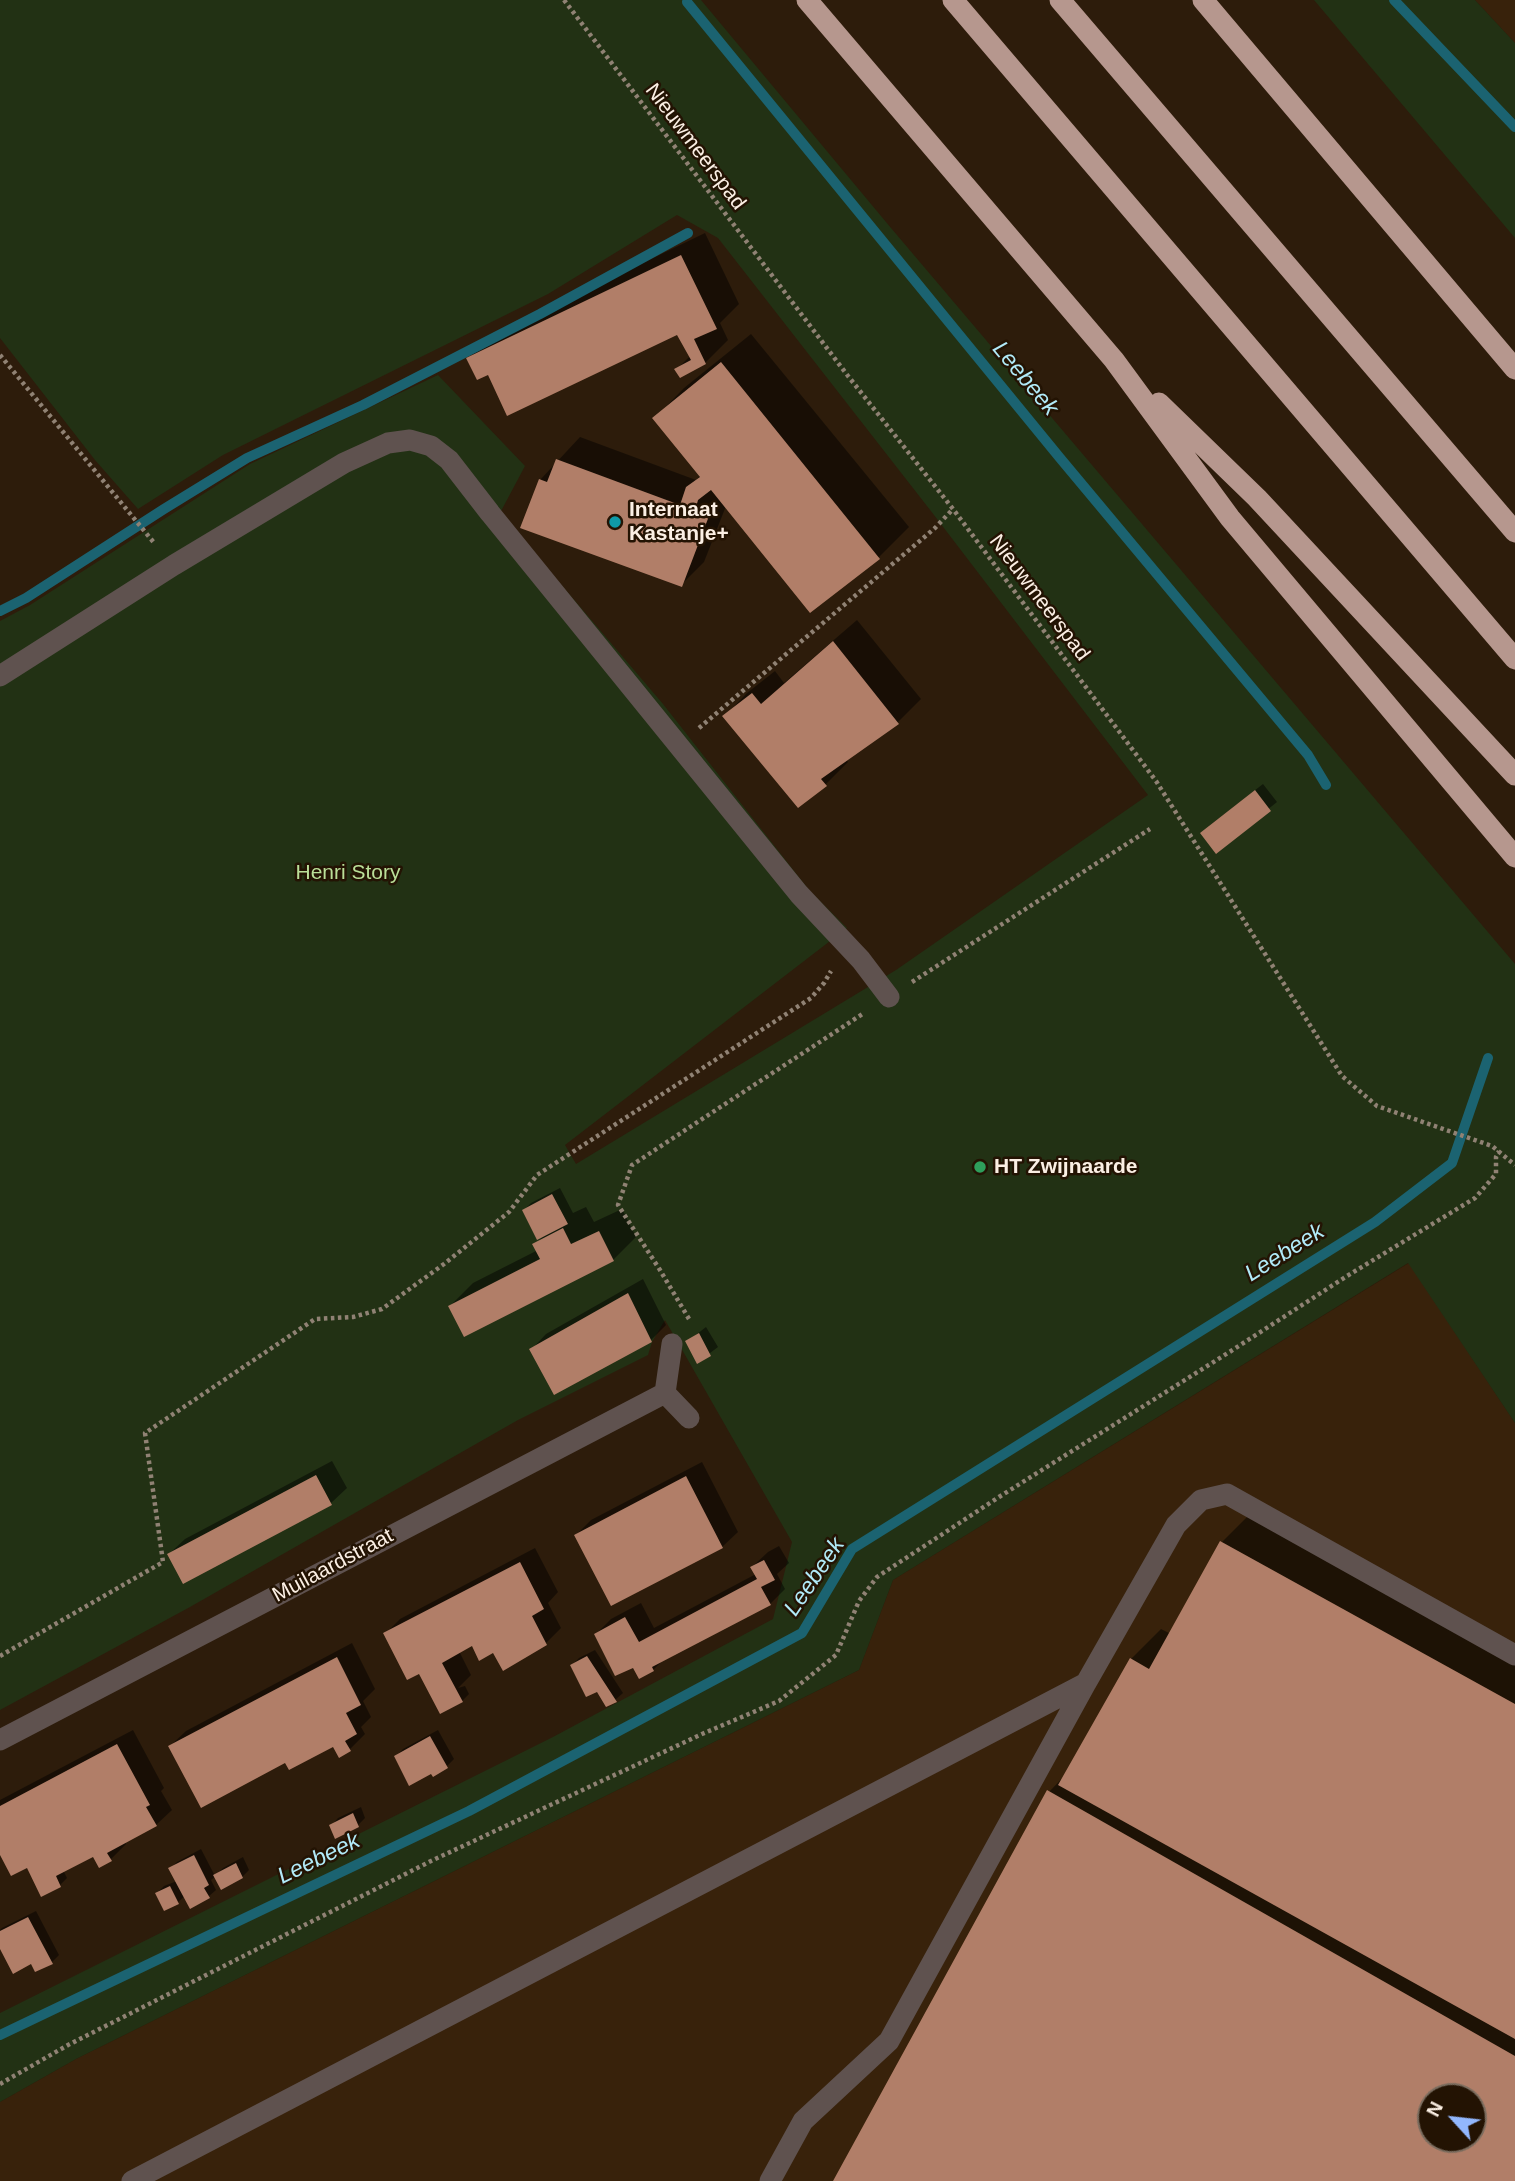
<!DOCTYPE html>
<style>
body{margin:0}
#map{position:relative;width:1515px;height:2181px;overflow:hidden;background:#2d1c0b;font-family:Arial,sans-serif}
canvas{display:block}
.north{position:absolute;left:1417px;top:2083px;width:70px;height:70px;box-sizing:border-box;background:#231303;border:2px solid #796b5d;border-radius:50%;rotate:297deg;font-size:19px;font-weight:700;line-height:28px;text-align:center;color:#fbefe4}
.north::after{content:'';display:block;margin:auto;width:24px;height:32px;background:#92b7fd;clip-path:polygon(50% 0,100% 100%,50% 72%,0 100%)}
</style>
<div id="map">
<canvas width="1515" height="2181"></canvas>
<div class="north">N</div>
</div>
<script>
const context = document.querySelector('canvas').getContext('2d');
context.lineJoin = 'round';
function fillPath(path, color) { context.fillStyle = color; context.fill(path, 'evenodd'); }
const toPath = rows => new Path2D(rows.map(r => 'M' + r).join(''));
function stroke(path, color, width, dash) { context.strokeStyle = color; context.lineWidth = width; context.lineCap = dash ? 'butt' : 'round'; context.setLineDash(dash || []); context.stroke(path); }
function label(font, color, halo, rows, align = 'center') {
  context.font = font + ' Arial,sans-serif'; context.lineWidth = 5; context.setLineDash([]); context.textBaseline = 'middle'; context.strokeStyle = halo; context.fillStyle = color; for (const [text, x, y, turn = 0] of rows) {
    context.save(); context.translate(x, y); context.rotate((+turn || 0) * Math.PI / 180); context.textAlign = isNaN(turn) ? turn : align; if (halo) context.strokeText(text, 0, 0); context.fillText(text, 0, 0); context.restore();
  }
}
fillPath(toPath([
 [1475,0,1515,0,1515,43],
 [1409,1263,1515,1423,1515,2181,0,2181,0,2102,76,2059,859,1670,893,1580],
 [1431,2097,1473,2097,1473,2139,1431,2139]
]), '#38220b');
fillPath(toPath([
 [0,0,701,0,891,228,1515,964,1515,1423,1408,1263,893,1580,859,1670,76,2059,0,2102,0,2013,553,1737,773,1619,792,1542,665,1320,652,1342,648,1355,518,1420,190,1607,0,1710,0,621,30,605,250,464,438,375,525,466,500,513,663,704,809,890,847,928,565,1145,576,1164,896,970,1148,795,934,515,718,238,677,215,548,294,223,455,138,509,95,460,0,338],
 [1314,0,1475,0,1515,43,1515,238]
]), '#223114');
fillPath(toPath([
 [705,233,739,304,720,323,728,340,705,363,677,369,690,356,677,332,489,372,468,359,491,336],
 [751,334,909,527,879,557,810,610,726,506,704,562,681,585,540,480,580,437,696,480,701,475,655,418,684,388],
 [857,620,921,699,898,722,846,759,848,762,825,785,725,716,747,693,775,671,784,683],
 [1263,784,1277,802,1216,851,1209,826],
 [560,1188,573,1213,586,1207,594,1222,622,1209,636,1237,613,1260,450,1306,473,1283,538,1250,534,1245,545,1235,524,1210,531,1203],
 [643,1279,666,1325,651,1340,531,1350,546,1334],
 [706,1327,718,1347,698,1362,687,1342],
 [332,1461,347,1488,331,1503,183,1582,169,1554,185,1539],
 [702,1462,738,1532,722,1547,576,1535,591,1520],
 [1252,1512,1515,1658,1515,2181,835,2181,1049,1792,1067,1773,1131,1659,1161,1629,1171,1634,1222,1542],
 [1431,2097,1473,2097,1473,2139,1431,2139],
 [779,1546,789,1563,777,1574,785,1589,770,1604,664,1659,653,1670,634,1665,596,1634,611,1619,641,1603,654,1628,756,1574,752,1567,768,1552],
 [535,1548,558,1592,548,1603,561,1628,546,1643,494,1651,472,1644,459,1651,471,1675,458,1688,465,1686,469,1694,462,1701,420,1672,385,1634,400,1619],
 [352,1643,375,1689,363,1701,371,1717,361,1727,365,1734,350,1749,334,1745,286,1761,170,1746,186,1731],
 [595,1650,623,1693,615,1700,598,1689,572,1665,579,1658],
 [133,1730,164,1788,161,1791,172,1810,156,1825,125,1842,126,1844,111,1859,94,1854,63,1870,67,1878,60,1885,0,1851,0,1800],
 [438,1730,454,1759,447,1766,396,1756,403,1749],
 [361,1807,365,1818,358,1825,331,1826,338,1818],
 [201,1849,215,1876,223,1868,243,1857,249,1870,242,1877,216,1876,211,1880,216,1890,208,1897,185,1896,178,1902,165,1909,157,1893,164,1886,177,1881,170,1869,177,1862],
 [36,1911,59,1955,52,1962,32,1962,0,1945,0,1930,2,1928]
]), '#0007');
stroke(toPath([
 [1394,0,1515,127],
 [687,2,1060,458,1308,755,1326,785],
 [0,611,26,598,164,509,247,458,363,405,540,314,688,233],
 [0,2035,469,1811,802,1633,852,1549,1375,1222,1452,1163,1488,1058]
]), '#1b6371', 10);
fillPath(toPath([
 [681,255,717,329,694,339,706,364,680,378,674,369,691,360,677,335,507,416,488,375,477,380,466,358],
 [721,362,880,559,810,613,711,490,698,500,695,511,709,516,682,587,520,528,539,479,547,482,556,459,680,505,686,487,700,477,652,418],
 [833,641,899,724,821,779,827,786,798,808,722,716,752,693,761,704],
 [1255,790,1271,811,1216,854,1200,833],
 [552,1194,568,1224,537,1240,522,1210],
 [563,1228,571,1244,599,1231,614,1261,464,1337,448,1306,540,1259,532,1244],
 [628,1293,652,1342,554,1395,529,1349],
 [699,1333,711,1356,697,1364,685,1341],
 [316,1475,332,1505,183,1584,167,1554],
 [686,1476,723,1548,611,1606,574,1535],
 [1220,1541,1515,1704,1515,2039,1058,1785,1130,1658,1149,1669],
 [764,1560,775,1580,761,1587,771,1605,652,1667,654,1671,639,1679,633,1668,615,1676,594,1634,625,1617,639,1642,757,1579,750,1567],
 [520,1562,544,1609,532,1616,547,1645,503,1671,493,1653,479,1661,472,1646,442,1663,463,1702,440,1714,419,1674,407,1680,383,1633],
 [587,1656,617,1702,606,1707,597,1692,586,1697,570,1665],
 [337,1657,361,1705,346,1713,357,1734,345,1741,351,1751,339,1758,333,1747,289,1770,285,1763,201,1808,168,1746],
 [430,1736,448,1768,433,1777,431,1774,409,1786,394,1756],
 [117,1744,150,1805,146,1807,157,1826,107,1853,112,1861,99,1868,93,1857,56,1876,61,1887,41,1897,27,1868,11,1876,0,1855,0,1806],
 [1047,1790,1515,2056,1515,2181,833,2181],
 [1431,2097,1473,2097,1473,2139,1431,2139],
 [353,1813,359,1827,335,1839,329,1825],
 [194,1855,209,1885,204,1888,210,1898,190,1909,168,1868],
 [236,1863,243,1878,221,1890,213,1875],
 [170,1886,179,1904,164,1911,155,1893],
 [28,1917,53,1964,35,1972,31,1964,13,1974,0,1949,0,1931]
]), '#b17e68');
stroke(toPath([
 [564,0,848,376,953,509,1156,781,1342,1076,1377,1106,1492,1146,1515,1165],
 [0,355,155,544],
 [699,728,935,528,953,509],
 [912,982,1150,829],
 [689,1319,660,1270,618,1205,632,1165,864,1013],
 [0,1656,163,1562,145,1433,315,1319,353,1317,382,1309,444,1264,509,1212,537,1175,811,998,824,983,831,971],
 [0,2084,68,2045,431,1861,702,1734,779,1701,836,1655,859,1601,877,1577,999,1497,1231,1351,1347,1276,1475,1198,1496,1174,1496,1157,1499,1151]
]), '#908274', 4.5, [3.5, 3.5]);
stroke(toPath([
 [0,676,174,565,344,463,388,443,410,440,431,446,449,460,490,513,799,894,861,960,889,997],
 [132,2181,1086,1683,1176,1525,1201,1500,1227,1494,1515,1655],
 [770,2181,803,2121,889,2041,1086,1683]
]), '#5f524f', 21);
stroke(toPath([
 [665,1393,689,1418],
 [0,1740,665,1393,672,1344]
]), '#5f524f', 21);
stroke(toPath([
 [807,0,1114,360,1230,518,1515,857],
 [953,0,1515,659],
 [1060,0,1515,532],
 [1203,0,1515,369],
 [1159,403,1257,498,1515,775]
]), '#b6978e', 21);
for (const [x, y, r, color] of [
 [615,522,7,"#0f9aa8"],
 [980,1167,7,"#2e9e5b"]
]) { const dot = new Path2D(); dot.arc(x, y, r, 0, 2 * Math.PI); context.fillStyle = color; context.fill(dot); stroke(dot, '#231303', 2.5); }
label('21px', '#fbefe4', '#231303', [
 ["Nieuwmeerspad",695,147,53],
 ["Nieuwmeerspad",1039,598,53],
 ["Muilaardstraat",333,1566,-28]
]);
label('bold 21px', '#fbefe4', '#231303', [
 ["Internaat",629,510],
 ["Kastanje+",629,534],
 ["HT Zwijnaarde",994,1167]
], 'left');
label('21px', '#badf98', '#231303', [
 ["Henri Story",348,873]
]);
label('italic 23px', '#b1eaf8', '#231303', [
 ["Leebeek",1025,379,50],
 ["Leebeek",1285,1253,-32],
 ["Leebeek",815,1577,-56],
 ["Leebeek",319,1859,-26]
]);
</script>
